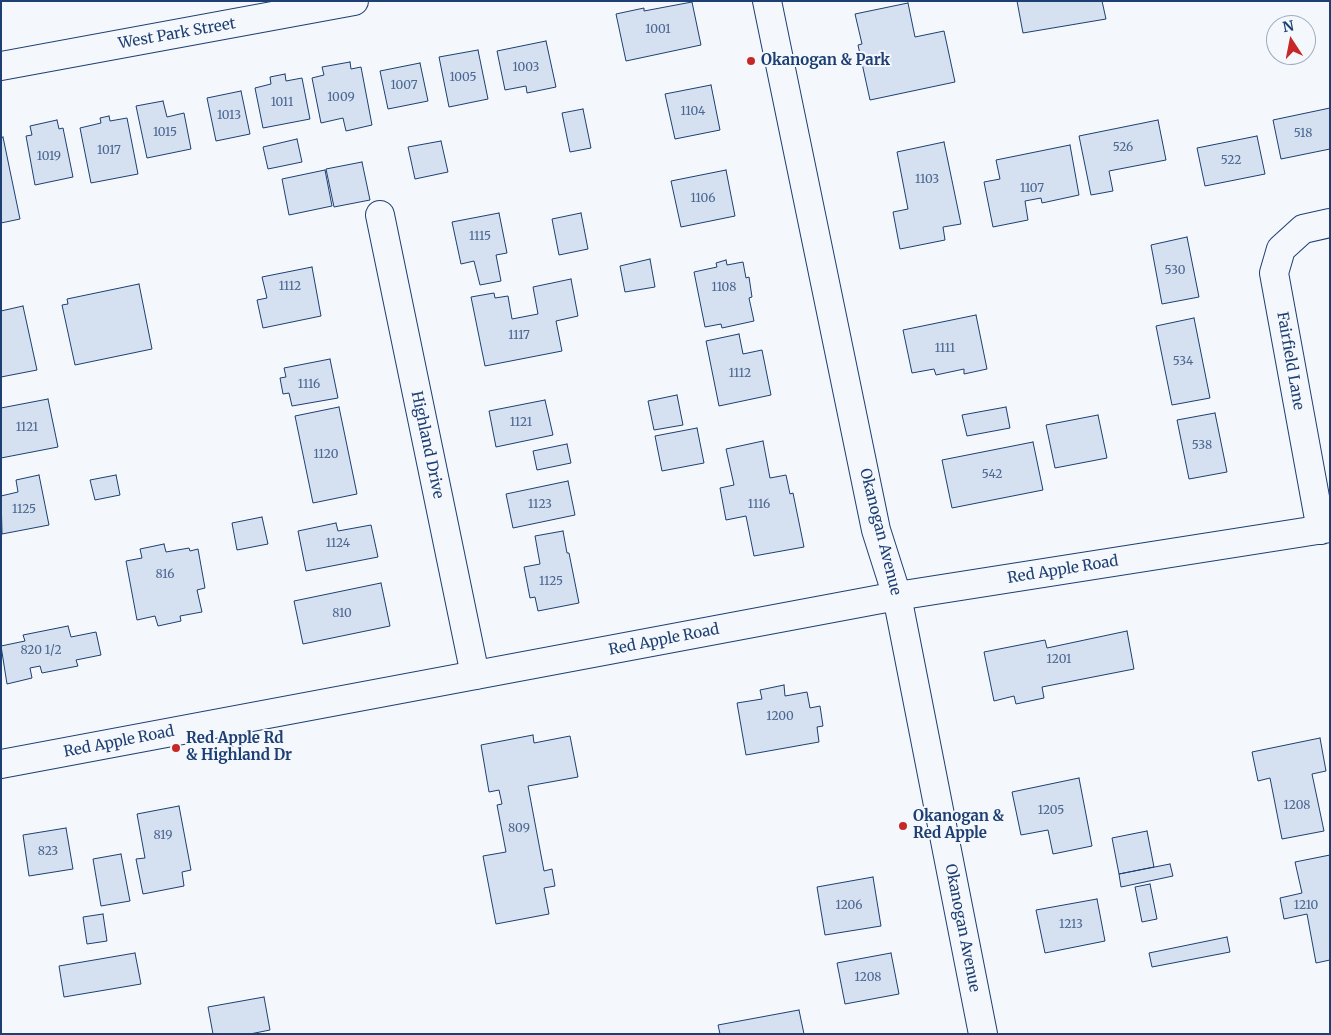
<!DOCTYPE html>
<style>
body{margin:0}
#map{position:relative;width:1331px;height:1035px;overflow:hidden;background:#f4f7fb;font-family:Merriweather,serif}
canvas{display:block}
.frame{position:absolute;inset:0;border:2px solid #1d3f73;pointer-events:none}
.north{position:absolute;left:1266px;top:15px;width:50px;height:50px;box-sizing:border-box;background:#f4f7fb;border:1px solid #9eadc5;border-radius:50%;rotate:349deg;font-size:14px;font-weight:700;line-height:20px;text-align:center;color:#1d3f73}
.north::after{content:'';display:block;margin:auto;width:18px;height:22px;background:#c62828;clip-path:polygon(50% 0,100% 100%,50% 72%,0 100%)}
</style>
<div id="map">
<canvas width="1331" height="1035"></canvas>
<div class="frame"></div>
<div class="north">N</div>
</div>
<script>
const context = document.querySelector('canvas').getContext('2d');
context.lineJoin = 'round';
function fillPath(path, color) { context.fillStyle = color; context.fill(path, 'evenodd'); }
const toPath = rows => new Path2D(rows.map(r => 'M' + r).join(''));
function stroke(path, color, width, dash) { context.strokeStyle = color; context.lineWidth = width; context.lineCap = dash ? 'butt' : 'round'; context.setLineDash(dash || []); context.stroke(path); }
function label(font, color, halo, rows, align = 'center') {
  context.font = font + ' Merriweather,serif'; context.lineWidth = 4; context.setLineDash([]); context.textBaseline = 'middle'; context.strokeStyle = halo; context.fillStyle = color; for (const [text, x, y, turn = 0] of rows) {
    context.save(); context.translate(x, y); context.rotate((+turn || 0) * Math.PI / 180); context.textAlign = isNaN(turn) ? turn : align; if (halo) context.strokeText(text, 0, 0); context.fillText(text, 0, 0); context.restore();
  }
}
const building = toPath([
 [1017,1,1102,1,1106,19,1023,33,1017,1],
 [692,2,701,45,626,61,616,14,644,8,644,11,692,2],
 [908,3,915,37,944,31,955,82,870,100,858,45,862,44,855,14,908,3],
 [546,41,556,87,527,93,526,86,505,90,497,51,546,41],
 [478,50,488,99,449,107,439,57,478,50],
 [350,62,351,69,361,67,372,125,346,131,343,118,321,123,312,78,324,75,322,67,350,62],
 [420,63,428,101,388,109,380,71,420,63],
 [285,74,286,81,302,78,310,119,263,128,255,88,271,84,270,77,285,74],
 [711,85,720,130,675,139,665,94,711,85],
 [241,91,250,134,216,141,207,98,241,91],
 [163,101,167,117,184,113,191,149,147,158,136,106,163,101],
 [1330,108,1330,149,1281,159,1273,120,1330,108],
 [583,109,591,148,570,152,562,113,583,109],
 [109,116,110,121,127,118,138,174,91,183,80,128,101,123,100,118,109,116],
 [57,120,59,129,63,128,73,177,35,185,26,136,32,135,30,126,57,120],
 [1158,120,1166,160,1109,171,1113,191,1091,195,1079,136,1158,120],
 [1257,136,1265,174,1205,186,1197,148,1257,136],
 [3,137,20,219,1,223,1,138,3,137],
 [297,139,302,162,268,169,263,147,297,139],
 [441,141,448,172,415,179,408,147,441,141],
 [944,142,961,224,943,227,945,240,900,249,893,212,908,209,897,152,944,142],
 [1070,145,1079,195,1042,203,1041,198,1025,201,1028,220,993,227,984,182,1000,179,996,160,1070,145],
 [362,162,370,200,334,207,326,169,362,162],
 [325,170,332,206,289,215,282,179,325,170],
 [726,170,735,216,681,227,671,181,726,170],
 [499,213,507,253,496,255,501,281,480,285,474,261,461,264,452,222,499,213],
 [581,213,588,249,559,255,552,219,581,213],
 [1187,237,1199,297,1162,304,1151,245,1187,237],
 [650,259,655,287,625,292,620,266,650,259],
 [726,260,727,265,743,262,746,278,749,277,752,297,749,298,754,321,722,328,721,324,705,327,694,272,717,267,716,263,726,260],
 [312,267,321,316,263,328,257,300,267,298,262,277,312,267],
 [571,279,578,316,556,321,562,351,485,366,471,297,494,293,495,298,508,296,512,319,538,314,533,287,571,279],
 [139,284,152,349,75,365,62,305,68,304,67,299,139,284],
 [23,306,37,370,1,377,1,311,23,306],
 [976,315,987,369,964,374,964,369,936,375,934,369,912,373,903,330,976,315],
 [1194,318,1210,398,1172,405,1156,326,1194,318],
 [739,334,743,354,762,350,771,395,719,406,706,341,739,334],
 [330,359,338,398,292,406,289,393,283,394,280,378,286,377,284,368,330,359],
 [677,395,683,425,654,430,648,401,677,395],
 [48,399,58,447,1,458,1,408,48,399],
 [545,400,553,435,496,447,489,411,545,400],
 [339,407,357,494,313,503,295,416,339,407],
 [1006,407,1010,428,967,436,962,415,1006,407],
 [1215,413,1227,472,1189,479,1177,420,1215,413],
 [1098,415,1107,458,1055,468,1046,425,1098,415],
 [697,428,704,463,662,471,655,436,697,428],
 [763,441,770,478,786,475,790,494,793,493,804,547,754,556,746,516,726,520,720,488,734,485,726,449,763,441],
 [1033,442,1043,490,952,508,942,460,1033,442],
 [567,444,571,463,537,470,533,451,567,444],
 [39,475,49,525,2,534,1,496,18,492,16,480,39,475],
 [116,475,120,495,95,500,90,480,116,475],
 [568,481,575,515,513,528,506,494,568,481],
 [262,517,268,544,237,550,232,523,262,517],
 [336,523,338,531,371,525,378,557,306,571,298,531,336,523],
 [563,531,567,553,569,553,579,603,538,611,535,597,530,598,524,567,540,564,535,536,563,531],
 [164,544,166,552,189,548,190,551,198,549,205,588,197,590,202,612,180,616,181,621,158,626,155,616,137,620,126,561,142,558,140,549,164,544],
 [381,583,390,626,303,644,294,601,381,583],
 [68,626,71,637,96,632,101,655,76,660,78,666,42,673,40,666,30,668,32,678,7,684,1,646,25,641,23,635,68,626],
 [1127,631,1134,669,1042,687,1044,698,1016,704,1014,696,994,701,984,652,1045,640,1047,648,1127,631],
 [784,685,785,696,807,692,810,708,820,706,823,726,817,727,819,742,746,755,737,703,762,699,760,690,784,685],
 [533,735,534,743,570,736,578,777,528,786,544,871,552,869,555,886,544,888,549,914,496,924,483,856,506,852,497,805,502,804,499,790,489,792,481,745,533,735],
 [1320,738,1326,771,1312,774,1324,831,1282,839,1270,778,1258,781,1252,752,1320,738],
 [1079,778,1092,846,1053,854,1048,830,1021,835,1012,792,1079,778],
 [179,806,191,870,182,872,184,886,143,894,136,859,145,858,137,814,179,806],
 [66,828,73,869,29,876,23,835,66,828],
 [1147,831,1154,867,1119,874,1112,838,1147,831],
 [121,854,130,901,101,906,93,859,121,854],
 [1330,855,1330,960,1316,963,1307,914,1284,919,1280,898,1302,893,1295,862,1330,855],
 [1170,864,1173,876,1121,887,1119,874,1170,864],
 [873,877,881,926,825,935,817,887,873,877],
 [1150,884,1157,919,1142,922,1135,887,1150,884],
 [1097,899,1105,941,1045,953,1036,910,1097,899],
 [103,914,107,941,87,944,83,917,103,914],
 [1227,937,1230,952,1152,967,1149,953,1227,937],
 [135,953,141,984,64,997,59,966,135,953],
 [891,953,899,994,845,1004,837,963,891,953],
 [264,997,270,1030,250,1034,213,1034,208,1007,264,997],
 [799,1010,804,1034,720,1034,718,1025,799,1010]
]);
fillPath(building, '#d5e0f0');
stroke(building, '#1d3f73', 1);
const minor = toPath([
 [1,66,354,1],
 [380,215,475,675],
 [1321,530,1274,273,1281,249,1303,229,1330,223],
 [897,596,1330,528]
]);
const tertiary = toPath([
 [767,1,876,530,897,596,983,1034],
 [1,764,897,596]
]);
stroke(minor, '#1d3f73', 30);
stroke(tertiary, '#1d3f73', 30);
stroke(minor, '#f4f7fb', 28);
stroke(tertiary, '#f4f7fb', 28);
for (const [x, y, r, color] of [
 [751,61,5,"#c62828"],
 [176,748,5,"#c62828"],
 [903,826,5,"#c62828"]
]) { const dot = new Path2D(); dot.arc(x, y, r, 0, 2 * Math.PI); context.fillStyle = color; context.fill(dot); stroke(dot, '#f4f7fb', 2); }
label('12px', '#4b6792', null, [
 ["1001",658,30],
 ["1003",526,68],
 ["1005",463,78],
 ["1007",404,86],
 ["1009",341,98],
 ["1011",282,103],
 ["1104",693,112],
 ["1013",229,116],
 ["1015",165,133],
 ["518",1303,134],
 ["526",1123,148],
 ["1017",109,151],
 ["1019",49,157],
 ["522",1231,161],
 ["1103",927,180],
 ["1107",1032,189],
 ["1106",703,199],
 ["1115",480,237],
 ["530",1175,271],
 ["1112",290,287],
 ["1108",724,288],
 ["1117",519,336],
 ["1111",945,349],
 ["534",1183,362],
 ["1112",740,374],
 ["1116",309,385],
 ["1121",521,423],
 ["1121",27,428],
 ["538",1202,446],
 ["1120",326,455],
 ["542",992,475],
 ["1123",540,505],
 ["1116",759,505],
 ["1125",24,510],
 ["1124",338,544],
 ["816",165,575],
 ["1125",551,582],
 ["810",342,614],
 ["820 1/2",41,651],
 ["1201",1059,660],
 ["1200",780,717],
 ["1208",1297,806],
 ["1205",1051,811],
 ["809",519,829],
 ["819",163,836],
 ["823",48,852],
 ["1206",849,906],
 ["1210",1306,906],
 ["1213",1071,925],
 ["1208",868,978]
]);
label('15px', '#1d3f73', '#f4f7fb', [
 ["West Park Street",177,34,-10],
 ["Fairfield Lane",1290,361,80],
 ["Highland Drive",427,445,78],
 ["Okanogan Avenue",880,532,76],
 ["Red Apple Road",1063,570,-9],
 ["Red Apple Road",664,640,-11],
 ["Red Apple Road",119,742,-11],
 ["Okanogan Avenue",962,928,79]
]);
label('bold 15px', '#1d3f73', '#f4f7fb', [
 ["Okanogan & Park",761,61],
 ["Red Apple Rd",186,739],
 ["& Highland Dr",186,756],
 ["Okanogan &",913,817],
 ["Red Apple",913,834]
], 'left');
</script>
